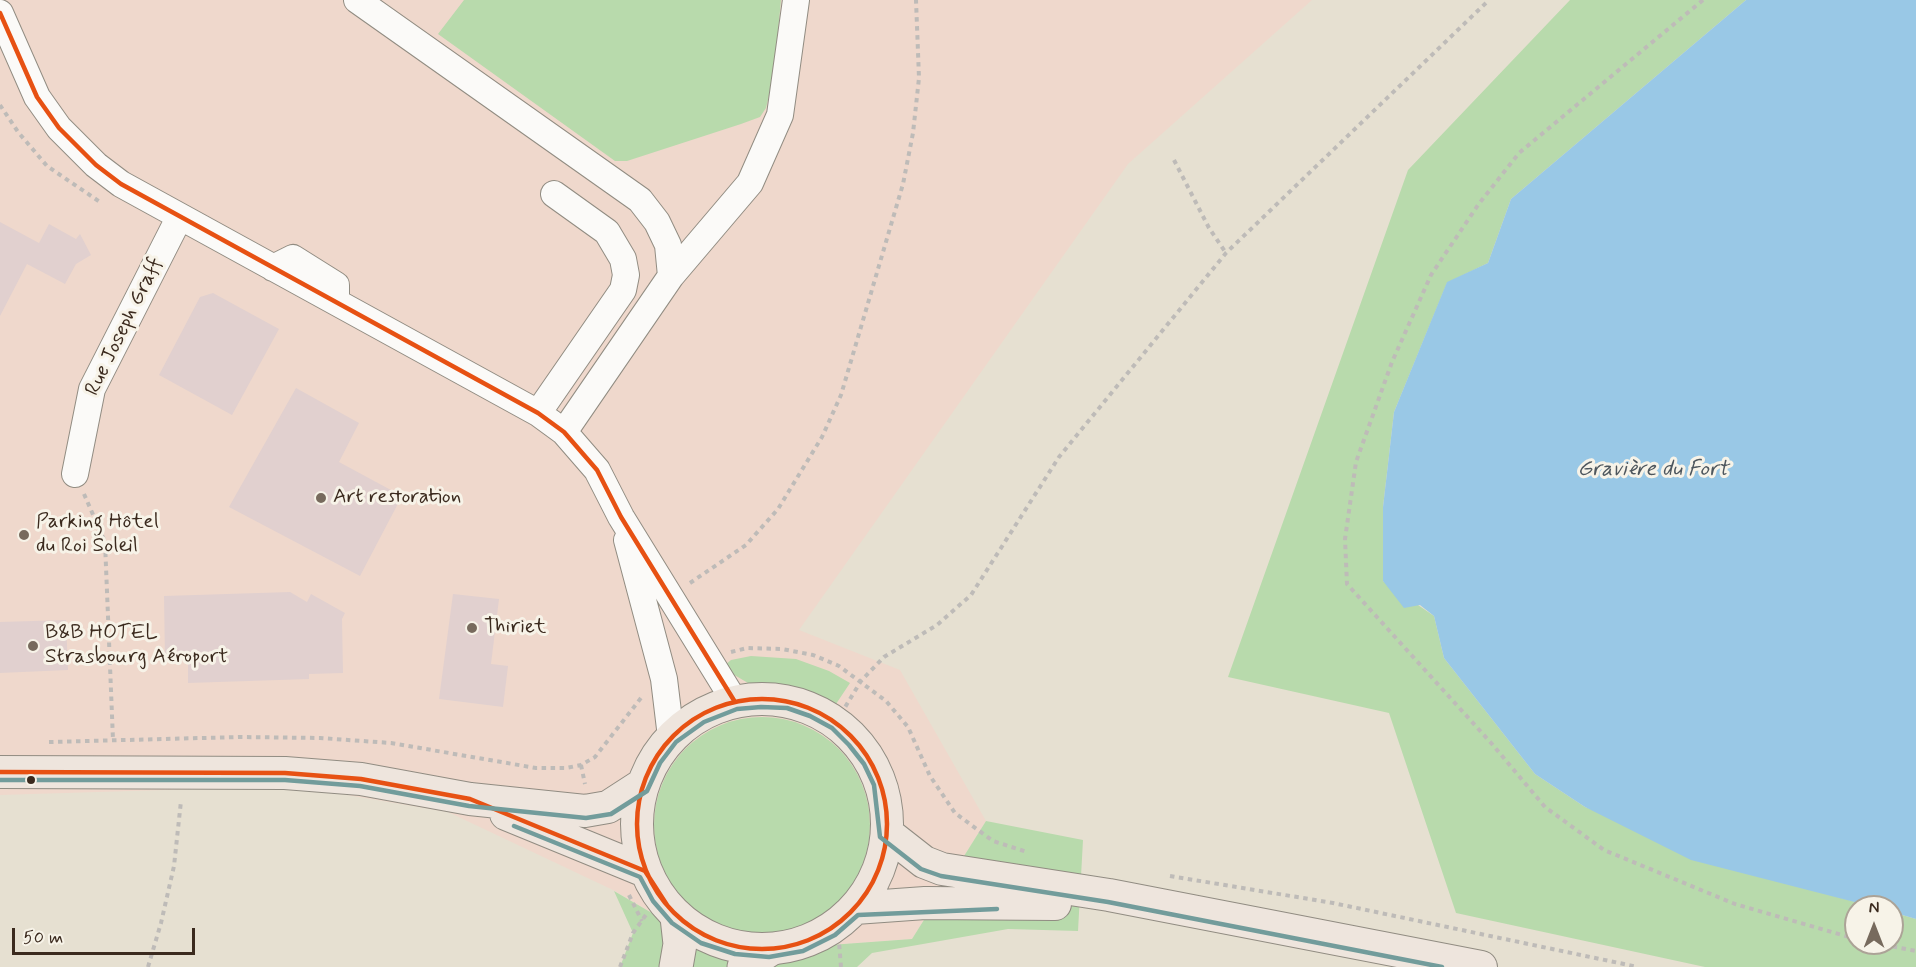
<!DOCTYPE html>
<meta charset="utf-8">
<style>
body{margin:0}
#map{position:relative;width:1916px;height:967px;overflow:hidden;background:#e6e0d1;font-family:Mynerve,sans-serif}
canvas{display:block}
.north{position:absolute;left:1844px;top:895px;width:60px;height:60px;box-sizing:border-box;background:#f7f3e8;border:2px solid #aca397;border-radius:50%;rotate:0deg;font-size:16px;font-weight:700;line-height:24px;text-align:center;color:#3b2a1e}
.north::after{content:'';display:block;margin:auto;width:21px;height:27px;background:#776a5d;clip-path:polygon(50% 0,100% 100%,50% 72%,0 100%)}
.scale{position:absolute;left:12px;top:928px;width:183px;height:27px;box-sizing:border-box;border:3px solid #3b2a1e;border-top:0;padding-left:8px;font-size:18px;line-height:21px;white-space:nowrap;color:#3b2a1e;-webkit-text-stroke:4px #f7f3e8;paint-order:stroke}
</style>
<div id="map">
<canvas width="1916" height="967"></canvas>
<div class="north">N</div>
<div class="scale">50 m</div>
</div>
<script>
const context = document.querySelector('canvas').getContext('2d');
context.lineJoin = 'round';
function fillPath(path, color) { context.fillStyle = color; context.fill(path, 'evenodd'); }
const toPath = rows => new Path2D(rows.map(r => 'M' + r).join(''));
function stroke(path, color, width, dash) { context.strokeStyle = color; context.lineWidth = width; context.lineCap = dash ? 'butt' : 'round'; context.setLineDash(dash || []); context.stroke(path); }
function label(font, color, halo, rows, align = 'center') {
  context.font = font + ' Mynerve,sans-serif'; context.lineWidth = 6; context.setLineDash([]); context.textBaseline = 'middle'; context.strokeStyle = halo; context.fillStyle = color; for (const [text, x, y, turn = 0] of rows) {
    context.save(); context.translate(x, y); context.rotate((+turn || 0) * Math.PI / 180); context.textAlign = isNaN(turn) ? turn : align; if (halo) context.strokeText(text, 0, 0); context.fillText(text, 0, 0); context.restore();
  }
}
fillPath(toPath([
 [0,0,1312,0,1128,164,799,630,900,670,986,821,912,939,721,953,613,890,448,812,294,786,0,795]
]), '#efd8cc');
fillPath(toPath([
 [464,0,781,0,774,75,766,108,760,117,741,124,627,161,615,161,438,34],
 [1570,0,1746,0,1511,199,1488,263,1447,283,1394,412,1383,507,1383,581,1434,616,1444,658,1535,774,1585,807,1831,895,1874,907,1856,907,1856,943,1892,943,1892,912,1916,919,1916,967,1705,967,1456,913,1389,713,1228,677,1408,170],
 [751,656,796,659,829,671,850,683,834,707,816,696,790,689,748,683,731,673,725,665,731,660],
 '654 825a108 108 0 1 1 216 0a108 108 0 1 1-216 0Z',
 [986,821,1083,840,1078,931,1008,929,872,953,857,967,620,967,633,933,614,891,721,953,912,939]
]), '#b8daac');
fillPath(toPath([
 [1746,0,1916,0,1916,919,1892,912,1892,907,1874,907,1691,860,1585,807,1535,774,1444,658,1434,616,1420,605,1404,608,1383,581,1383,507,1394,412,1447,282,1488,263,1511,199]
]), '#99c8e6');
fillPath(toPath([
 [0,222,39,243,49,224,76,239,80,234,91,255,76,264,65,284,27,264,0,316],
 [213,293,279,329,232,415,159,375,200,297],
 [296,388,359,423,339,462,402,496,360,576,229,507],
 [290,592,307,602,311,594,345,613,342,619,343,673,309,674,309,679,188,683,188,660,165,661,164,596],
 [453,594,499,599,491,664,508,666,503,707,439,699],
 [66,620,68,670,0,673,0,622]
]), '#e1d0cf');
const minor = toPath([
 [357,0,640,200,657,222,668,245,671,276],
 [0,13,37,97,59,128,96,165,121,184,538,413,564,432,597,470,621,517,735,702],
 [273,268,293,258,336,285,336,295],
 [538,413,623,290,626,275,623,259,607,232,554,194],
 [564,432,671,276,750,183,780,115,796,0],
 [75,474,92,389,179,218],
 [627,540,664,679,671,737]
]);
const major = toPath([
 '637 824a125 125 0 1 1 250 0a125 125 0 1 1-250 0Z',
 [0,772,285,773,361,779,470,799,585,811,608,807,642,785],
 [506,814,645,871],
 [887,833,924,862,942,869,1109,895,1481,967],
 [855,908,925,903,1055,904]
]);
const highway = toPath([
 [676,967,680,944,677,917],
 [744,967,769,950]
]);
stroke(minor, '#918c82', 28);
stroke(major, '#918c82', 34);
stroke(highway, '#918c82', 35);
stroke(toPath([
 [1703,0,1519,153,1478,205,1431,275,1392,362,1356,462,1345,539,1347,584,1492,744,1545,807,1604,850,1735,904,1856,939],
 [0,105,18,132,47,166,100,202],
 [1174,160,1209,228,1226,253],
 [84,494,105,542,113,740],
 [690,583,746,545,778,509,822,437,841,395,903,184,913,133,919,78,916,0],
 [731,652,747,648,782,649,813,655,839,666,886,701,908,727,930,776,955,813,993,841,1027,852],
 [836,722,861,681,884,657,937,625,971,595,1059,457,1226,253,1489,0],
 [49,742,240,737,320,738,391,743,536,768,566,768,581,765,595,757,641,698],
 [581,765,585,784],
 [1170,876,1333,903,1638,967],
 [629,895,642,921],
 [831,929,839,942,841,967],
 [1875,943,1916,951],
 [148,967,161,923,174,866,181,801],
 [620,967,633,933,648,912]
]), '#bebbb8', 4, [4.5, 4.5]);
stroke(minor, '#fbfaf8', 26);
stroke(major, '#eee5dd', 32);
stroke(highway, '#eee5dd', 33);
stroke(toPath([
 [0,13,37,97,59,128,96,165,121,184,538,413,564,432,597,470,621,517,735,702],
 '637 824a125 125 0 1 1 250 0a125 125 0 1 1-250 0Z',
 [0,772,285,773,361,779,470,799,645,871,667,905]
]), '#e75113', 4.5);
stroke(toPath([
 [0,780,285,780,360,786,469,806,586,818,611,814,647,791,660,763,676,742,704,722,737,709,761,707,787,708,810,716,832,728,849,745,864,764,874,785,880,837,921,869,941,876,1108,902,1442,967],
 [514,826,640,877,653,901,672,923,701,943,735,954,769,957,803,951,835,935,858,915,997,909]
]), '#729c9b', 4.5);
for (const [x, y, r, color] of [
 [321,498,6,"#776a5d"],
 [24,535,6,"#776a5d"],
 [472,628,6,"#776a5d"],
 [33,646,6,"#776a5d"],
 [31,780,5,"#3b2a1e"]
]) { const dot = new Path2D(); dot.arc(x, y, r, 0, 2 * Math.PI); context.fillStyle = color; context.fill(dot); stroke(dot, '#f7f3e8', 2); }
label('21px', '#3b2a1e', '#f7f3e8', [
 ["Rue Joseph Graff",125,327,-64]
]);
label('21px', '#3b2a1e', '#f7f3e8', [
 ["Art restoration",333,498],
 ["Parking Hôtel",36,523],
 ["du Roi Soleil",36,547],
 ["Thiriet",484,628],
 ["B&B HOTEL",45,634],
 ["Strasbourg Aéroport",45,658]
], 'left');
label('italic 22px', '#4d565d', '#f7f3e8', [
 ["Gravière du Fort",1653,470]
]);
</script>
